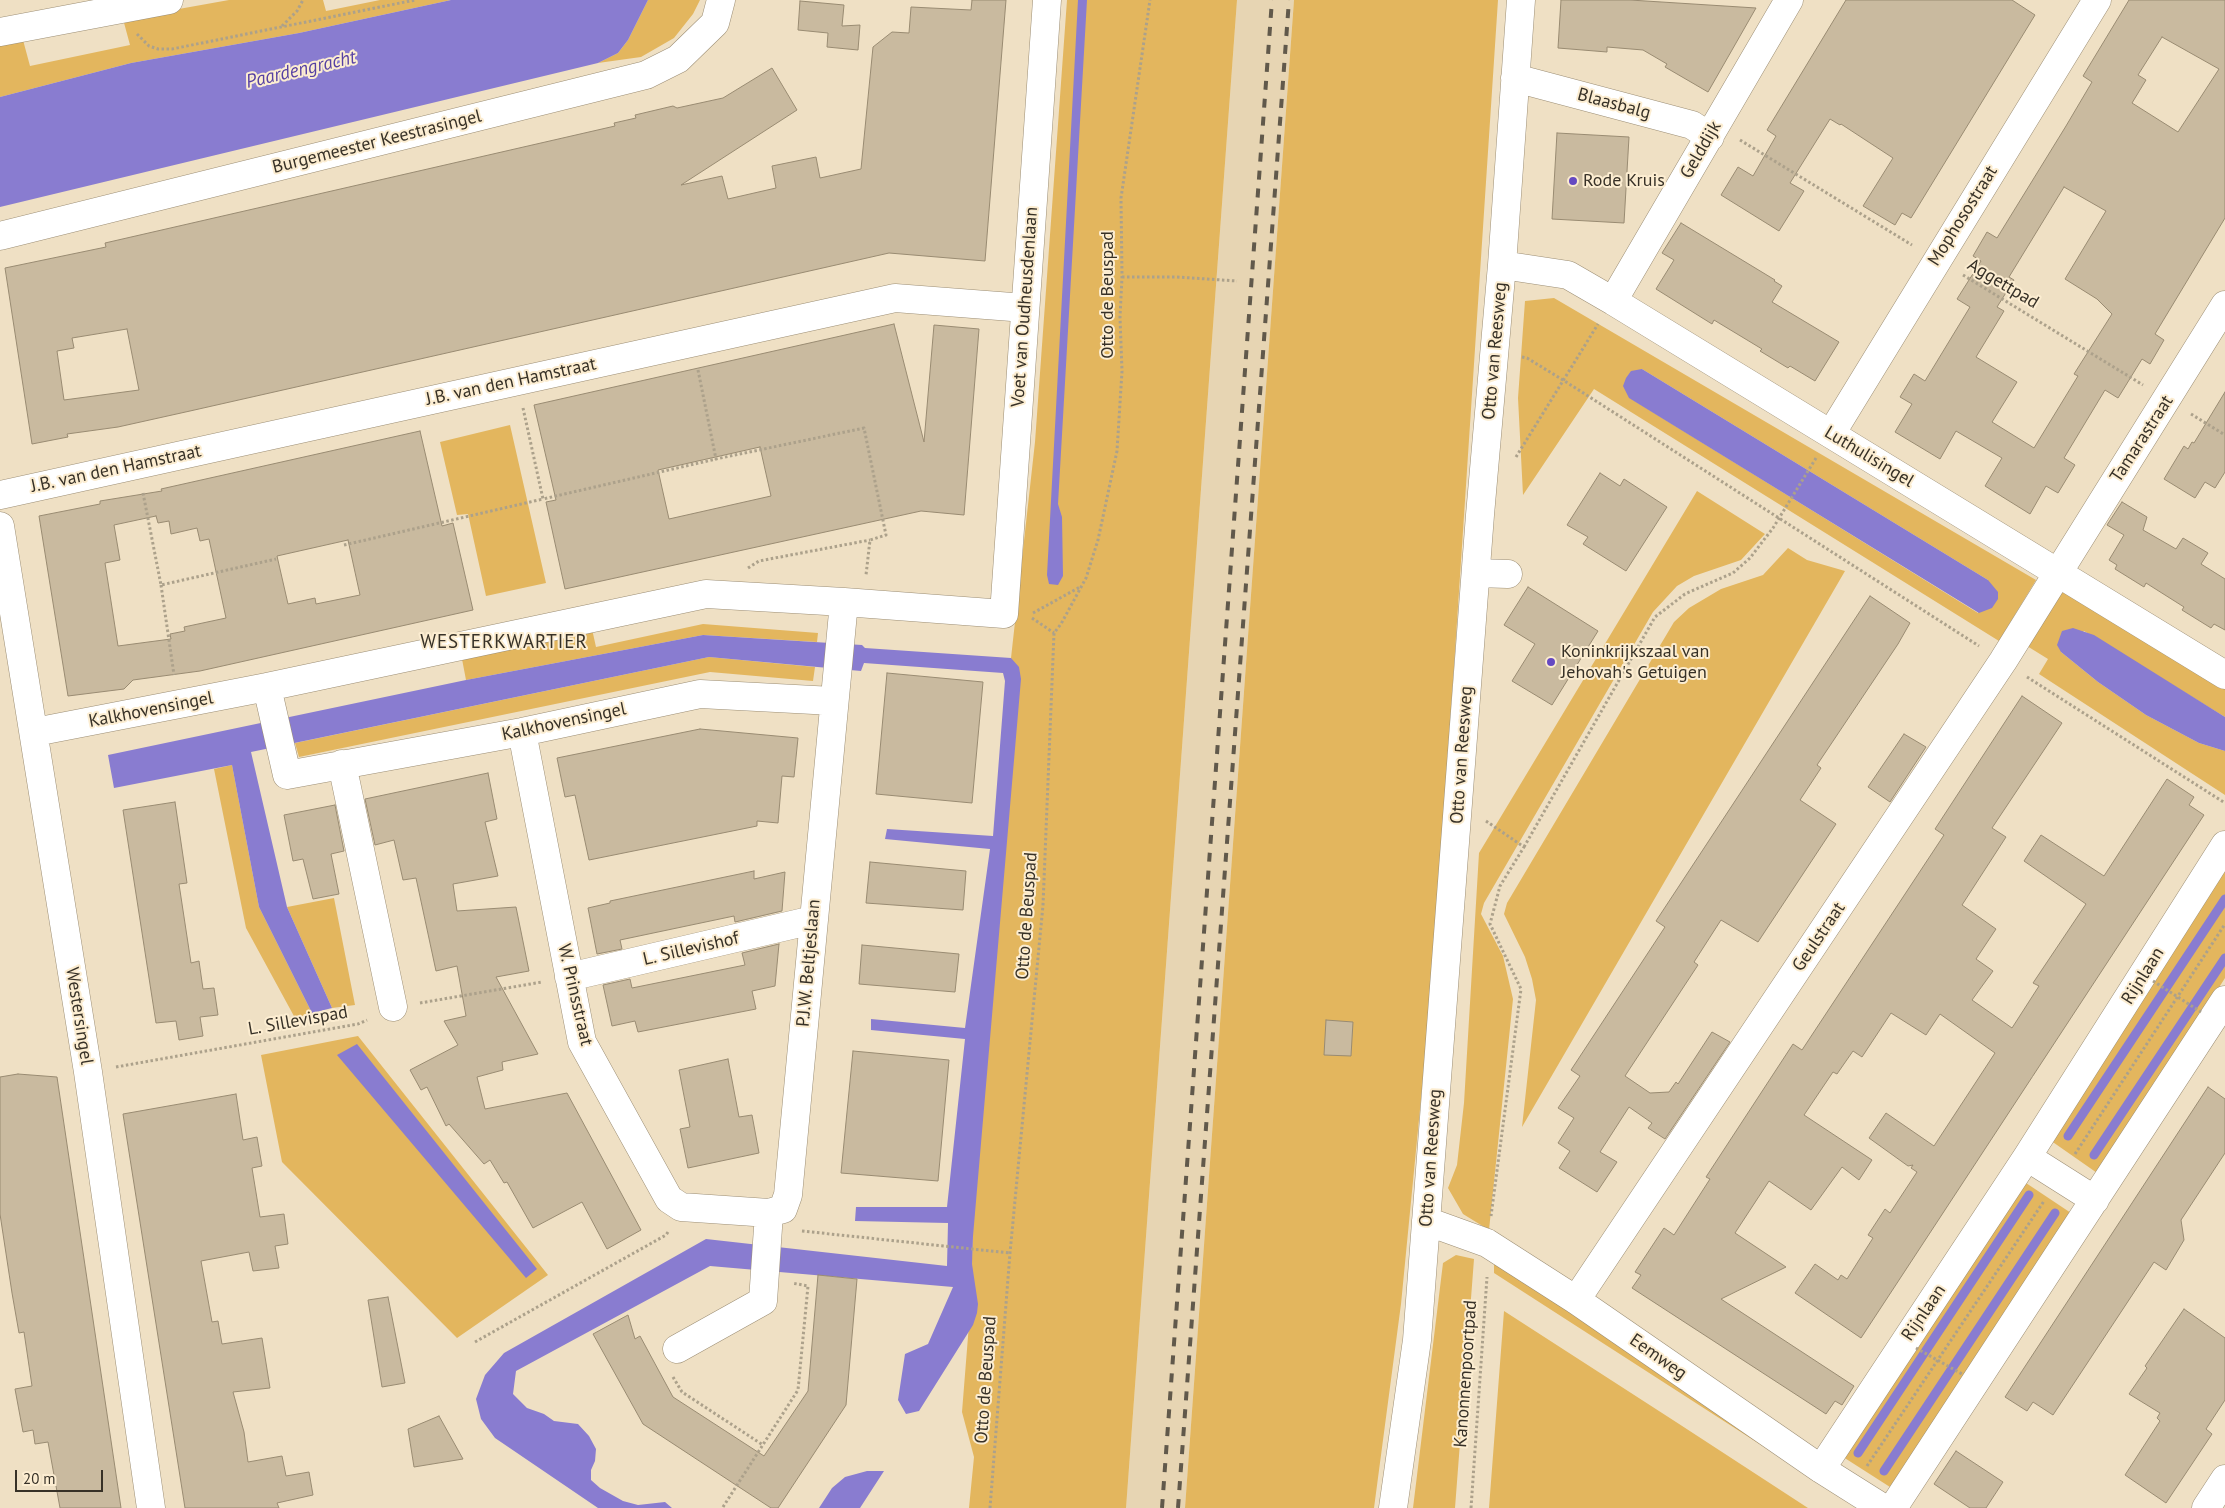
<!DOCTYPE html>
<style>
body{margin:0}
#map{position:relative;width:2225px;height:1508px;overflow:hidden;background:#efe0c4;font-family:"PT Sans",sans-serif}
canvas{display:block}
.scale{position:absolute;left:15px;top:1470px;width:88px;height:22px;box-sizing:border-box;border:2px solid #373127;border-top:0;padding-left:6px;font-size:15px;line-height:18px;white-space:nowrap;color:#373127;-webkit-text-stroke:4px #fcedd1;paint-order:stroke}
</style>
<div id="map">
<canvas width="2225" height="1508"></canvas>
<div class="scale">20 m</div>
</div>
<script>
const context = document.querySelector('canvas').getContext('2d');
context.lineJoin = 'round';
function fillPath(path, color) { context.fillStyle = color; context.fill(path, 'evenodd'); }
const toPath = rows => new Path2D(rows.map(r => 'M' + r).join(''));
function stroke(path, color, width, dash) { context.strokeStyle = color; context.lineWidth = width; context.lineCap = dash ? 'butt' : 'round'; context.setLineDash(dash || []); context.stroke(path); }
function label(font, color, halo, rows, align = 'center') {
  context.font = font + ' "PT Sans",sans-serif'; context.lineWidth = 4; context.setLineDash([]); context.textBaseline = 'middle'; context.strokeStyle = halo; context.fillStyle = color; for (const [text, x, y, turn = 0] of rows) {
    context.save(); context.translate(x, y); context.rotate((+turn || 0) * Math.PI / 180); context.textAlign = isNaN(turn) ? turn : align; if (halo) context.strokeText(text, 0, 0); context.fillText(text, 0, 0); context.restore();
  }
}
fillPath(toPath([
 [1237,0,1294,0,1185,1508,1126,1508]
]), '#e7d5b3');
fillPath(toPath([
 [229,0,323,0,326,11,380,0,451,0,299,33,131,63,0,97,0,45,23,40,30,66,130,45,123,19],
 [648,0,700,0,693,14,674,38,641,57,598,63,618,53,628,40],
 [1067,0,1237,0,1126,1508,969,1508,974,1457,962,1412,971,1299,974,1176,1013,682,1011,658,1035,442],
 [1294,0,1498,0,1454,667,1429,1017,1401,1304,1374,1508,1185,1508],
 [1554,298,2036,580,1999,641,1594,389,1523,495,1518,398,1525,301],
 [1642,369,1988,580,1978,613,1630,398],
 [510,425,546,583,486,596,468,514,457,515,440,442],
 [1697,491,1765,534,1741,560,1694,576,1677,586,1653,612,1484,903,1481,914,1503,956,1513,999,1489,1230,1463,1214,1448,1188,1457,1165,1464,1103,1479,853],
 [1788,548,1807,560,1845,571,1522,1127,1536,1000,1532,979,1525,957,1504,914,1507,903,1674,622,1689,608,1721,589,1763,575],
 [2061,588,2225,687,2225,717,2084,631,2061,652,2098,682,2146,715,2199,743,2225,751,2225,795,2039,674,2048,659,2027,646],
 [703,624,818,633,817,642,703,635,466,680,462,659,592,629,596,647],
 [709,657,815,667,813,681,710,672,299,757,295,743],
 [232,765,259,907,312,1013,295,1018,246,928,214,769],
 [2225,869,2225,978,2100,1175,2047,1138],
 [334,898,355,1005,332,1008,287,907],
 [358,1036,548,1275,457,1338,282,1162,261,1055],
 [2017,1177,2074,1215,1890,1487,1840,1455],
 [1456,1255,1474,1259,1455,1508,1413,1508,1443,1263],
 [1494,1260,1834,1492,1494,1273],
 [1504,1311,1676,1422,1808,1508,1489,1508]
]), '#e3b65e');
fillPath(toPath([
 [451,0,648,0,628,40,618,53,598,63,0,207,0,97,131,63,299,33],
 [1078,0,1087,0,1058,504,1062,517,1063,576,1058,585,1049,584,1047,575],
 [1642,369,1988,580,1998,592,1998,599,1992,608,1979,613,1629,398,1623,386,1626,378,1631,371],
 [2073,628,2094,635,2225,717,2225,751,2199,743,2146,715,2098,682,2061,652,2057,645,2062,631],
 [703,635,862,645,865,648,1011,658,1019,667,1021,679,973,1236,972,1264,978,1304,977,1313,973,1325,919,1411,906,1414,898,1400,905,1354,928,1344,953,1287,710,1266,516,1371,513,1394,527,1408,544,1414,554,1421,578,1424,589,1436,596,1449,595,1461,591,1470,591,1480,600,1488,623,1501,638,1505,665,1502,672,1508,598,1508,495,1438,481,1419,476,1399,485,1375,504,1353,706,1239,947,1266,948,1223,855,1221,856,1207,947,1207,965,1039,871,1030,871,1019,965,1028,990,849,885,839,887,829,993,836,1005,681,1003,673,864,663,861,671,709,657,251,752,287,907,332,1008,312,1013,259,907,232,765,114,788,108,755,466,680],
 [357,1044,537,1269,526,1278,337,1055],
 [867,1471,884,1471,860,1508,819,1508,832,1488,845,1477]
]), '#897cd0');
stroke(toPath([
 [2068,1136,2225,899],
 [2094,1155,2225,958],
 [1858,1453,2029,1195],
 [1884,1471,2055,1213]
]), '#897cd0', 9);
const building = toPath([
 [972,0,1006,0,985,261,889,253,190,411,118,427,67,434,68,437,32,444,5,268,106,247,105,243,615,126,614,123,636,118,635,115,673,106,677,108,723,98,772,68,797,110,681,185,722,176,728,199,776,188,772,166,816,157,820,178,861,169,873,47,892,32,909,33,911,7,971,10,972,0],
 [127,329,139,390,64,400,57,351,74,348,72,338,127,329],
 [1561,0,1630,0,1756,8,1708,92,1665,67,1667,64,1643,50,1607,47,1607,52,1558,48,1561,0],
 [1846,0,2012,0,2035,15,1911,218,1902,213,1895,225,1863,206,1893,158,1841,124,1840,125,1830,119,1790,183,1804,191,1779,231,1721,195,1738,167,1753,176,1776,136,1767,130,1846,0],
 [2129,0,2225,0,2225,218,2155,334,2164,340,2150,364,2142,359,2118,398,2105,390,2064,458,2075,465,2058,493,2046,486,2030,514,1985,486,2002,458,1956,431,1940,459,1895,432,1912,404,1900,397,1914,374,1925,381,1970,307,1957,299,1981,261,1973,256,1987,232,1997,238,2066,126,2092,82,2083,76,2129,0],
 [2162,37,2219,69,2178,132,2132,103,2146,80,2138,75,2162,37],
 [2064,187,2106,211,2065,279,2097,299,2112,314,2074,374,2078,376,2034,448,1992,422,2017,382,1976,357,2004,311,1997,307,2014,280,2009,277,2064,187],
 [800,1,844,5,842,26,860,25,858,50,827,47,828,33,798,30,800,1],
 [1557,133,1629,137,1624,223,1552,219,1557,133],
 [1681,223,1775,280,1774,281,1782,286,1772,302,1839,342,1815,381,1790,366,1788,368,1760,351,1762,349,1714,320,1712,324,1656,289,1674,260,1662,253,1681,223],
 [894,324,924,442,934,325,979,329,964,515,921,511,565,589,546,502,556,500,534,405,894,324],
 [760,447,771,496,669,519,658,470,760,447],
 [2225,392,2225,472,2215,488,2205,482,2195,498,2164,479,2184,446,2188,449,2192,442,2194,443,2225,392],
 [420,431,442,526,453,523,473,610,200,671,133,680,124,689,68,696,39,516,100,504,100,501,162,491,161,489,420,431],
 [156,516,158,523,169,521,171,534,197,528,200,541,209,539,226,618,184,627,185,631,170,634,171,639,118,646,105,563,120,560,114,525,156,516],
 [348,540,360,595,316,604,315,598,288,604,277,556,348,540],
 [1600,473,1620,486,1624,479,1667,507,1626,571,1583,544,1588,537,1567,525,1600,473],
 [2122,502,2147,517,2143,530,2176,549,2183,538,2208,553,2201,564,2225,579,2225,630,2214,624,2211,628,2182,610,2184,607,2146,583,2144,587,2115,569,2117,565,2109,560,2124,535,2107,525,2122,502],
 [1528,587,1598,631,1552,705,1512,681,1535,644,1504,625,1528,587],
 [1870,596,1910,623,1898,644,1817,765,1821,768,1800,800,1836,824,1758,942,1721,920,1694,962,1698,965,1625,1076,1650,1093,1669,1092,1676,1082,1678,1084,1712,1032,1730,1042,1665,1139,1648,1128,1652,1123,1629,1107,1600,1152,1617,1162,1597,1192,1559,1168,1570,1151,1558,1143,1574,1118,1558,1108,1580,1076,1571,1070,1665,927,1656,921,1870,596],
 [887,673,983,682,972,803,876,794,887,673],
 [2022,696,2062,723,1992,828,2006,837,1962,905,1996,929,1976,959,1993,971,1972,1000,2012,1028,2039,986,2033,983,2086,904,2024,861,2041,835,2104,876,2167,779,2194,797,2189,805,2204,815,1861,1338,1795,1293,1815,1264,1838,1280,1841,1275,1847,1279,1873,1238,1868,1235,1885,1209,1890,1213,1917,1172,1911,1168,1913,1165,1908,1166,1869,1138,1886,1113,1934,1146,1995,1053,1940,1014,1926,1035,1891,1013,1862,1057,1853,1051,1837,1074,1833,1072,1804,1115,1872,1160,1859,1180,1842,1167,1811,1210,1769,1181,1735,1233,1786,1267,1721,1299,1854,1386,1842,1405,1835,1401,1826,1414,1632,1288,1641,1275,1635,1272,1664,1228,1674,1235,1710,1179,1706,1177,1793,1044,1802,1050,1944,835,1935,829,2022,696],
 [700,729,798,738,794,777,782,776,778,823,757,821,757,826,589,860,575,795,565,797,557,758,700,729],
 [1904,734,1926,747,1890,802,1868,787,1904,734],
 [488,773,497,819,485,822,498,876,453,884,457,911,516,907,529,971,496,977,538,1054,502,1062,503,1070,477,1077,485,1109,567,1093,641,1230,607,1249,582,1202,533,1228,507,1182,504,1183,490,1160,484,1164,449,1124,446,1126,427,1087,421,1090,410,1070,458,1045,444,1021,466,1016,457,966,436,971,416,878,403,880,394,840,375,845,365,799,488,773],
 [175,802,187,883,179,884,191,963,199,961,203,989,214,988,218,1015,200,1017,203,1036,179,1040,176,1021,156,1023,123,810,175,802],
 [335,805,344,851,331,854,339,894,313,899,303,859,293,861,284,815,335,805],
 [870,862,966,871,963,910,866,903,870,862],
 [754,871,754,879,785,872,782,911,735,922,734,916,620,940,622,949,597,954,588,908,610,903,610,901,754,871],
 [779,944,775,986,752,991,756,1009,638,1032,635,1021,612,1026,603,985,630,979,632,988,745,965,742,953,779,944],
 [862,945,959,954,955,992,859,984,862,945],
 [1326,1020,1353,1022,1351,1056,1324,1055,1326,1020],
 [853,1051,949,1060,938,1181,841,1173,853,1051],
 [728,1059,739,1117,752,1115,759,1153,688,1168,680,1129,690,1127,679,1070,728,1059],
 [18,1074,57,1077,121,1508,60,1508,48,1442,35,1444,33,1430,23,1432,15,1389,32,1386,24,1332,19,1333,12,1293,0,1214,0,1077,18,1074],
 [2208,1087,2225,1099,2225,1153,2181,1220,2184,1240,2166,1270,2154,1262,2053,1415,2033,1402,2027,1411,2005,1397,2208,1087],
 [236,1094,243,1140,257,1137,262,1166,252,1168,260,1217,284,1214,288,1244,275,1246,279,1268,253,1271,249,1252,201,1261,212,1322,218,1321,222,1344,262,1338,270,1388,233,1392,244,1432,248,1462,282,1456,286,1476,309,1472,313,1495,277,1503,279,1508,185,1508,123,1114,236,1094],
 [818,1275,857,1279,846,1405,778,1508,771,1508,643,1424,593,1334,628,1315,635,1339,640,1336,673,1397,764,1456,808,1391,818,1275],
 [388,1297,405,1383,382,1387,368,1300,388,1297],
 [2184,1309,2225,1338,2225,1400,2206,1429,2212,1434,2166,1503,2125,1475,2160,1421,2157,1418,2160,1413,2129,1394,2147,1368,2145,1366,2184,1309],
 [439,1416,463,1459,414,1467,408,1429,439,1416],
 [1956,1451,2003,1482,1986,1508,1970,1508,1934,1484,1956,1451]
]);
fillPath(building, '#c9ba9f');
stroke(building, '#998b72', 1);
const minor = toPath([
 [0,32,169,0],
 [1515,78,1692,125,1710,137],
 [0,236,646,75,678,59,715,23,721,0],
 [1502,265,1568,275,1613,301,2225,675],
 [1613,301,1789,0],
 [1831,434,2097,0],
 [0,495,895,298,1025,308],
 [0,526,88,1072,151,1508],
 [1476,573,1508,574],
 [267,687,706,594,844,602],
 [35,732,267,687,287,775,522,732,700,694,833,701],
 [522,732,582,1042,669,1199,681,1207,769,1213,783,1209,788,1195,844,602,1004,614,1047,0],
 [342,764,393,1007],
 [569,977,813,920],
 [2027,1157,2095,1200],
 [1426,1221,1487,1243,1576,1300,1821,1469,1883,1508],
 [1576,1300,2003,661,2225,305],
 [677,1349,763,1301,769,1213],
 [1821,1469,2027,1157,2225,845],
 [1393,1508,1417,1340,1480,515,1502,265,1521,0],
 [1893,1508,2225,1000],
 [2206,1508,2225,1479]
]);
stroke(minor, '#9c8e75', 29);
stroke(toPath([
 [282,26,297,11,303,0],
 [137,34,149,46,158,49,172,49,415,0],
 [1740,140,1912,245],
 [1963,275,2143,385],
 [1122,277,1177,277,1237,281],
 [1522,357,1527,358,1563,380,1979,646],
 [698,370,716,459,864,428,886,535,870,540,866,575],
 [523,408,543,499,716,459],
 [2191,414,2225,435],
 [1516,457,1598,324],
 [143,493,161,585,276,559],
 [344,545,543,499],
 [748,568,759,561,870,540],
 [161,585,174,675],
 [1033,613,1080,587],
 [1032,618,1054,633],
 [2027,677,2225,803],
 [1486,821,1524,847,1500,886,1490,924,1521,989,1491,1216],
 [1524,847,1655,617,1685,594,1733,573,1750,558,1773,528,1816,458],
 [420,1003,542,982],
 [116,1067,358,1024,367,1020],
 [2075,1154,2225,924],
 [802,1231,1010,1253],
 [475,1342,666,1235,668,1232],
 [673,1377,682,1392,763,1445],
 [1867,1466,2044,1201],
 [723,1507,798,1390,808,1286,792,1283],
 [990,1508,1010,1253,1043,905,1054,633,1061,624,1086,578,1098,540,1117,451,1122,371,1120,317,1122,277,1121,198,1150,0],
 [1471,1508,1487,1277]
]), '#aca18b', 3, [2.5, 2.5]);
stroke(minor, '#fff', 28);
stroke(toPath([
 [1162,1508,1272,0],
 [1178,1508,1289,0]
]), '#61594b', 4, [9, 9]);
stroke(toPath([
 [2153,981,2201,1012],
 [1916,1348,1962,1374]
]), '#aca18b', 3, [2.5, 2.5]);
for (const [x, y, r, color] of [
 [1573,181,5,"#6549c2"],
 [1551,662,5,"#6549c2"]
]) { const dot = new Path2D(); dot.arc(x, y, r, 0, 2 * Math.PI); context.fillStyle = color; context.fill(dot); stroke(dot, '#fcedd1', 2); }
label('18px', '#373127', '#fcedd1', [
 ["Blaasbalg",1614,104,15],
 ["Burgemeester Keestrasingel",377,142,-14],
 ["Gelddijk",1701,150,-60],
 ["Mophosostraat",1963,216,-58],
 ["Aggettpad",2003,284,31],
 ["Otto de Beuspad",1108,295,-90],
 ["Voet van Oudheusdenlaan",1025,307,-86],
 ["Otto van Reesweg",1495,351,-85],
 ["J.B. van den Hamstraat",511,382,-12],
 ["Tamarastraat",2142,439,-57],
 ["Luthulisingel",1869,457,31],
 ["J.B. van den Hamstraat",116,469,-12],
 ["Kalkhovensingel",151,710,-11],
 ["Kalkhovensingel",564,722,-12],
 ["Otto van Reesweg",1462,755,-86],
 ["Otto de Beuspad",1027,916,-86],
 ["Geulstraat",1819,937,-56],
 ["L. Sillevishof",691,949,-13],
 ["P.J.W. Beltjeslaan",809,963,-85],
 ["Rijnlaan",2143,976,-58],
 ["W. Prinsstraat",575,995,77],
 ["Westersingel",79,1016,81],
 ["L. Sillevispad",298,1021,-10],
 ["Otto van Reesweg",1431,1158,-86],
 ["Rijnlaan",1924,1313,-56],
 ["Eemweg",1658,1357,35],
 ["Kanonnenpoortpad",1466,1374,-86],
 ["Otto de Beuspad",986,1380,-86]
]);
label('18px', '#373127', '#fcedd1', [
 ["Rode Kruis",1583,181],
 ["Koninkrijkszaal van",1561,652],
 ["Jehovah's Getuigen",1561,673]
], 'left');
label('italic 19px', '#5640a3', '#fcedd1', [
 ["Paardengracht",301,70,-13]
]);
context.letterSpacing = '1px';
label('19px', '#373127', '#fcedd1', [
 ["WESTERKWARTIER",504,643]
]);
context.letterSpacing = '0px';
</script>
